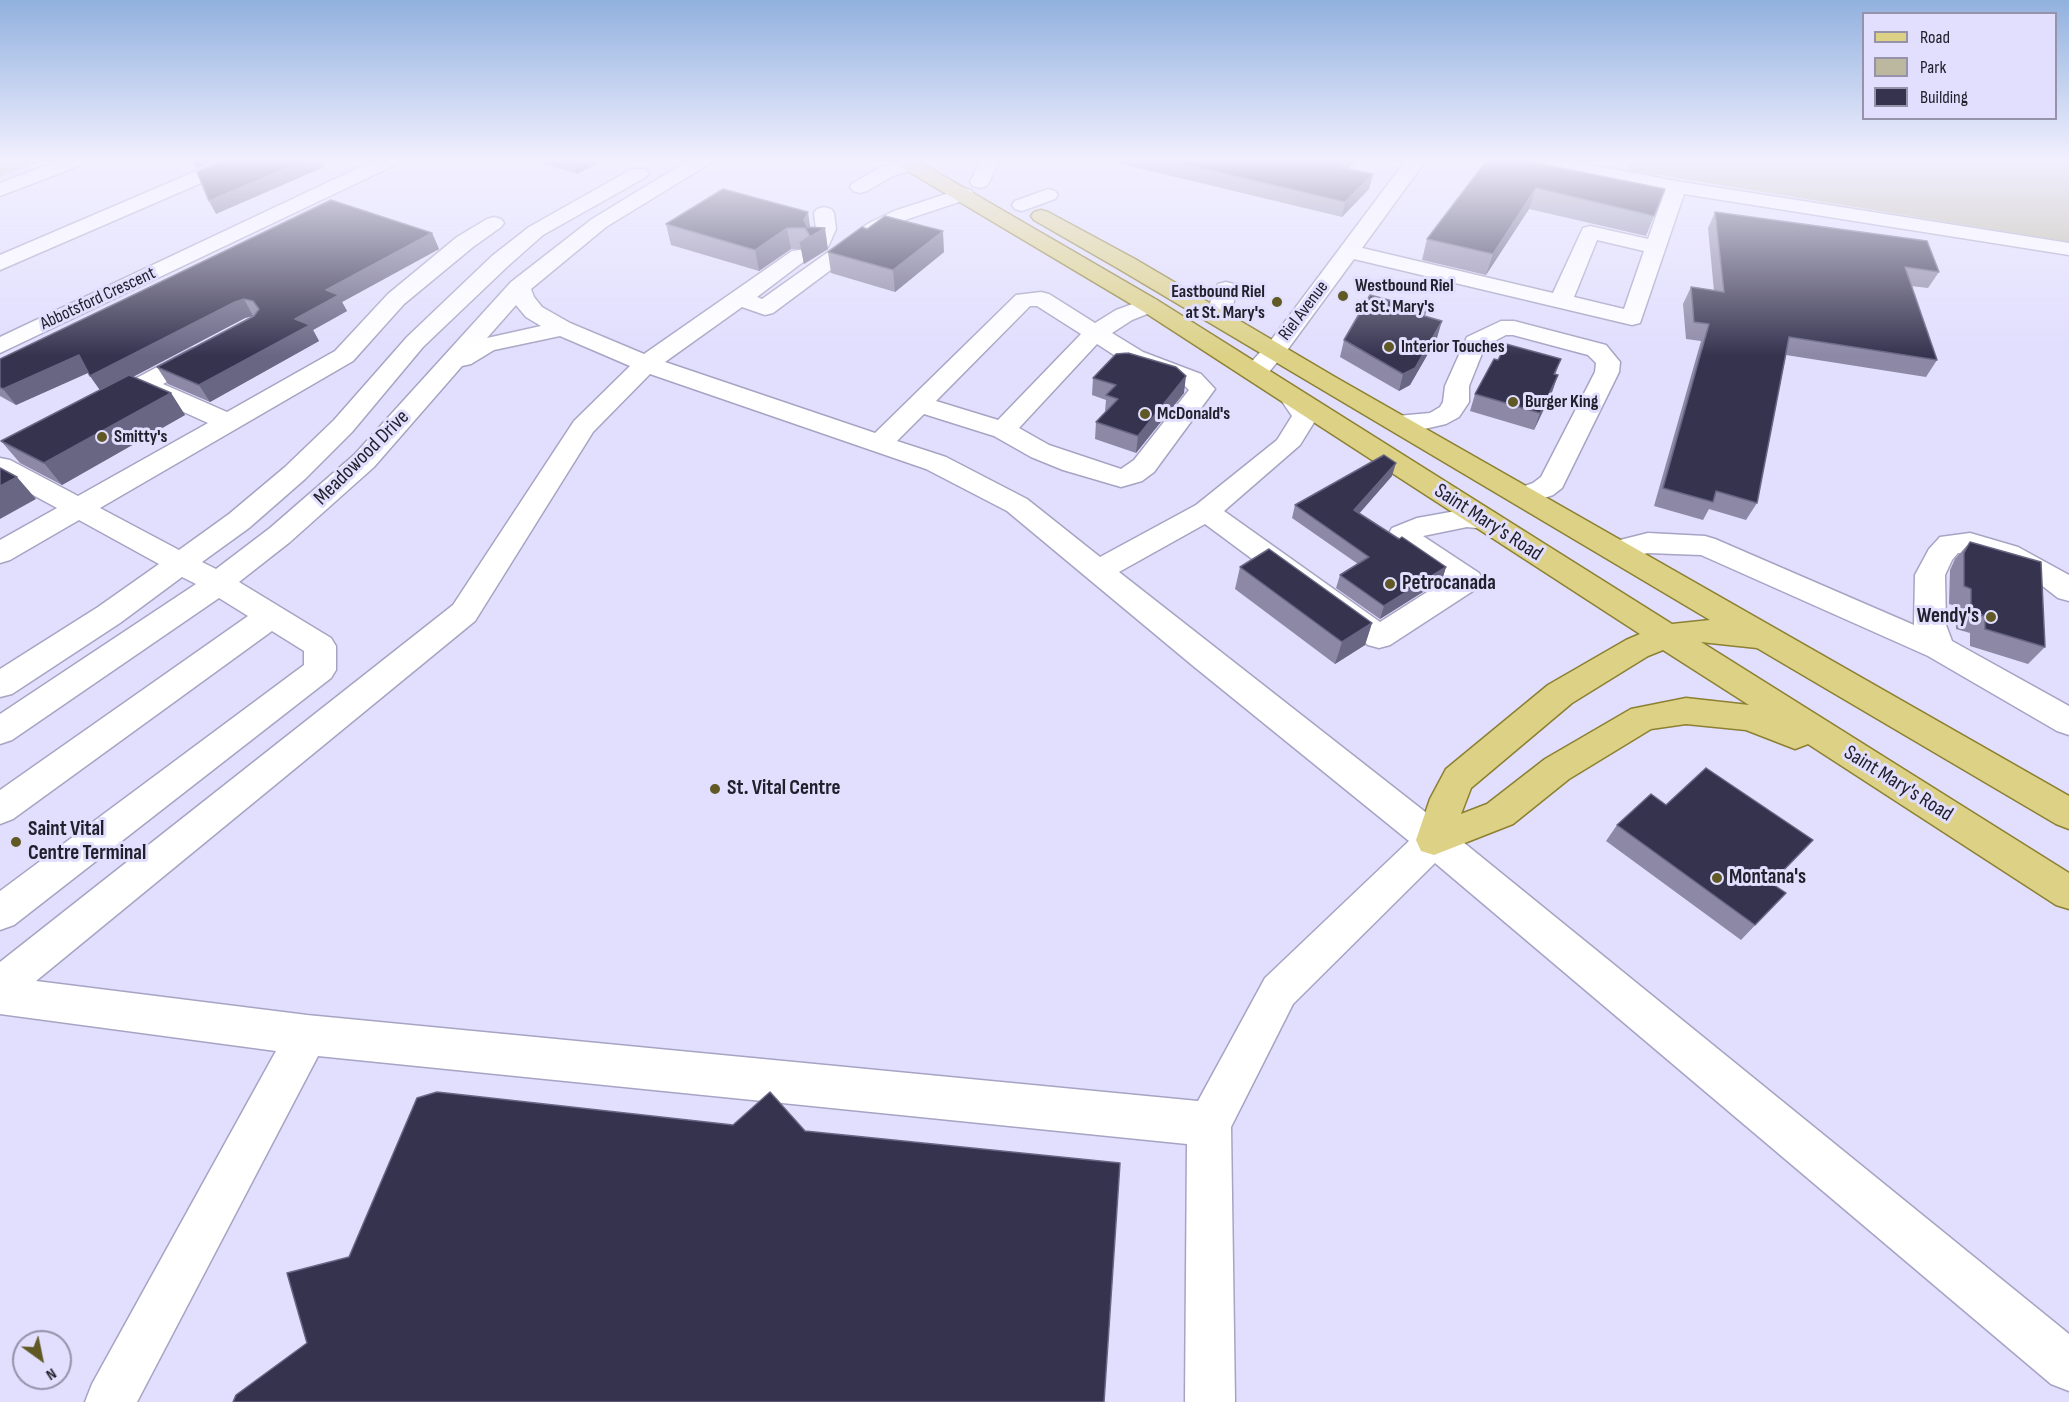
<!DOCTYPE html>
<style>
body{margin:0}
#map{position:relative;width:2069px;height:1402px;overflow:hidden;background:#e1defe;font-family:"Sofia Sans Condensed",sans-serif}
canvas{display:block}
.legend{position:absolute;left:1862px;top:12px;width:195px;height:108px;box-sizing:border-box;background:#e1defe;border:2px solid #9592aa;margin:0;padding:8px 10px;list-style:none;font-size:18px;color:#22202c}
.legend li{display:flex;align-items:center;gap:12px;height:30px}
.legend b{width:30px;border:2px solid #9592aa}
.north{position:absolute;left:12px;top:1330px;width:60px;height:60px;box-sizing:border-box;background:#e1defe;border:2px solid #9592aa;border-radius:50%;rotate:147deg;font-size:16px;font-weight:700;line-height:24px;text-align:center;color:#22202c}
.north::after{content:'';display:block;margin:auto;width:21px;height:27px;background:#605925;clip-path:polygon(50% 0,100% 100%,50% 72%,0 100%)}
</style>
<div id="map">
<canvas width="2069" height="1402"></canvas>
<ul class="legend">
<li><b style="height:8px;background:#dcd185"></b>Road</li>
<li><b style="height:16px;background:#bbb89f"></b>Park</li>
<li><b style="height:16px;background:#36334f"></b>Building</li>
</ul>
<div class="north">N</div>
</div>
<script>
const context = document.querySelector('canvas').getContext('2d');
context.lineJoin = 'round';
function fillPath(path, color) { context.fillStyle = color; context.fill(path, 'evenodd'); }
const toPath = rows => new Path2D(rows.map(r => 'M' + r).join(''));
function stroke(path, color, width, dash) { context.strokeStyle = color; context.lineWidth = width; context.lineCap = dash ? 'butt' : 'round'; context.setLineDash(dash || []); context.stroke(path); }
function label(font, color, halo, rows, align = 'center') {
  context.font = font + ' "Sofia Sans Condensed",sans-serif'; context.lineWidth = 6; context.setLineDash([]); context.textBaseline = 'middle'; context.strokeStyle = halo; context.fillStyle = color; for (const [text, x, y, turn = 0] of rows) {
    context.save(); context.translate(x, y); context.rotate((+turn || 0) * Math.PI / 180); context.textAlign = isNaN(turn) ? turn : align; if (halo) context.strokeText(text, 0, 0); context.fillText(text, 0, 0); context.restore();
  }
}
fillPath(toPath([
 [0,160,45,160,0,177],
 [1632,160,2069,160,2069,242,1628,170]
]), '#bbb89f');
const minor = toPath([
 [60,160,87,160,84,164,0,196,0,183,60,160],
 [222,160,248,160,245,164,0,270,0,255,222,160],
 [375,160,400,160,397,164,0,353,0,337,375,160],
 [689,160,712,160,709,164,606,227,531,289,534,297,542,307,570,323,644,354,792,251,800,250,808,251,811,256,757,297,762,299,869,223,894,211,964,188,971,190,974,194,971,198,908,219,883,231,773,313,765,315,742,307,665,362,875,433,1016,295,1041,292,1049,294,1095,323,1116,310,1149,298,1157,300,1160,305,1157,310,1132,320,1112,333,1143,352,1201,374,1215,389,1154,472,1142,481,1121,487,1063,470,1031,457,994,436,924,414,897,441,946,457,1027,499,1100,557,1196,505,1277,440,1292,416,1279,397,1283,392,1292,389,1301,392,1318,416,1300,445,1224,511,1380,622,1446,580,1392,542,1388,535,1392,528,1417,518,1467,509,1495,513,1499,520,1495,527,1485,529,1467,527,1423,536,1479,573,1483,580,1479,587,1390,645,1379,648,1368,645,1205,524,1119,572,1447,829,2069,1334,2069,1391,2051,1384,1435,863,1293,1004,1231,1127,1235,1402,1185,1402,1187,1144,318,1056,137,1402,85,1402,92,1384,276,1051,0,1014,0,962,453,605,574,421,630,366,560,336,494,350,471,364,462,366,374,467,290,542,239,582,331,638,336,646,336,670,331,678,14,925,0,930,0,891,304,665,304,651,272,631,13,819,0,824,0,790,248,616,219,598,12,740,0,744,0,714,196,584,182,577,120,623,12,694,0,697,0,669,98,607,159,564,79,520,10,560,0,563,0,540,57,508,0,477,0,458,10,460,78,496,208,423,144,394,108,411,99,408,95,403,99,398,191,349,200,347,209,349,212,354,209,359,163,384,227,412,335,351,388,294,457,237,487,219,494,217,501,219,504,223,501,227,473,247,404,304,353,361,100,508,179,550,229,514,285,467,334,420,407,337,492,256,529,227,632,169,646,169,649,173,646,177,543,235,508,266,423,347,352,432,305,479,249,528,202,562,216,569,270,528,354,455,511,282,592,219,689,160],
 [516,305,526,317,541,326,487,338,516,305],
 [1030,306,1037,306,1081,334,998,420,936,401,1030,306],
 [1097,344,1125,362,1183,384,1189,390,1134,460,1121,469,1049,445,1019,428,1097,344],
 [650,374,926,469,1007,511,1192,665,1409,841,1265,978,1198,1101,307,1015,36,981,475,621,593,432,650,374],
 [904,160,918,160,921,164,918,168,893,176,867,191,860,193,853,191,850,187,853,183,879,168,904,160],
 [981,160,1000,160,987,186,980,188,973,186,970,182,981,160],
 [1406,160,1426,160,1362,248,1553,293,1583,228,1590,226,1648,239,1665,191,1537,166,1530,164,1528,160,1566,160,1676,181,2069,243,2069,255,1684,194,1640,323,1632,325,1354,259,1288,349,1264,378,1255,380,1246,378,1243,373,1246,368,1272,339,1406,160],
 [1597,240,1644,251,1624,309,1574,297,1597,240],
 [1048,189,1055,191,1058,195,1055,199,1022,211,1015,209,1012,205,1015,201,1048,189],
 [824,207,831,209,834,213,836,229,828,247,820,248,812,247,809,242,816,229,814,213,817,209,824,207],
 [1226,282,1234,284,1237,289,1232,309,1239,323,1235,328,1227,330,1219,328,1208,309,1215,289,1218,284,1226,282],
 [1501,321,1514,321,1606,345,1620,362,1619,372,1562,488,1553,495,1524,505,1514,502,1510,496,1514,490,1533,483,1541,477,1595,372,1596,363,1588,355,1513,335,1506,335,1485,346,1469,386,1469,402,1459,417,1446,424,1420,430,1395,430,1386,427,1382,422,1386,417,1430,413,1440,407,1443,402,1445,386,1467,337,1501,321],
 [1648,533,1705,536,1715,539,1914,625,1915,575,1929,549,1940,537,1970,533,2018,547,2069,575,2069,601,2058,598,2040,584,1998,561,1969,553,1958,553,1952,560,1945,575,1946,625,1952,641,2069,706,2069,735,2057,731,1928,656,1701,555,1648,553,1618,560,1608,557,1603,550,1608,543,1648,533]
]);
const major = toPath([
 [894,160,916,160,1157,300,1672,624,1710,620,1119,269,1034,220,1031,216,1034,212,1041,210,1048,212,1135,259,1335,377,2069,796,2069,829,2056,824,1757,648,1701,642,2069,873,2069,909,2056,905,1808,744,1795,749,1746,730,1686,724,1651,729,1569,779,1513,824,1434,855,1421,851,1416,840,1430,799,1446,769,1548,685,1626,640,1640,634,1141,310,896,164,894,160],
 [1663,650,1749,705,1686,698,1631,709,1545,759,1487,804,1461,814,1471,788,1572,703,1648,656,1663,650]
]);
stroke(minor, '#a7a4c3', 3);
stroke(major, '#8c8031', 3);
fillPath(minor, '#fff');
fillPath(major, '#dcd185');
fillPath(toPath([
 [530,160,604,160,577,174],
 [1105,160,1356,160,1348,169,1373,174,1369,189,1342,217],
 [1487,160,1654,216,1646,236,1529,209,1486,275,1422,260,1427,239],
 [1715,212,1939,272,1928,288,1911,286,1937,360,1926,377,1786,355,1757,503,1746,520,1709,509,1703,520,1654,506,1701,341,1686,339,1683,304,1691,287,1714,291,1708,228],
 [666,224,810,228,828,249,804,264,801,249,791,249,759,271,671,245],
 [432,233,439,249,342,302,347,311,313,330,319,341,210,402,168,384,157,367,253,316,245,318,133,377,171,393,185,415,62,485,20,463,1,441,100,390,88,373,16,405,0,396,0,359],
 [828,252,944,252,895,292,831,273],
 [1427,310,1425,316,1437,338,1410,385,1399,391,1340,357,1344,340],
 [1561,359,1555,375,1558,375,1552,392,1534,430,1470,411,1475,394,1498,360],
 [1093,378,1184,393,1136,453,1095,439,1096,422,1105,412,1106,400,1092,395],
 [1392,476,1359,513,1399,539,1446,567,1442,580,1380,619,1336,588,1340,575,1358,564,1292,518,1295,505],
 [1970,542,2045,647,2028,664,1970,646,1970,633,1956,629,1956,606,1949,604,1950,570,1955,559],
 [1240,567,1372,623,1365,645,1335,664,1235,589],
 [1617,825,1772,884,1786,893,1741,940,1606,841]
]), '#8c88a6');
fillPath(toPath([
 [192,160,217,160,197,168],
 [306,160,330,160,323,163,324,167,216,214,209,201],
 [578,160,604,160,577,174,574,162],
 [1346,160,1356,160,1337,181,1340,167],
 [1373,174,1369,189,1342,217,1345,202],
 [1536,188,1529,209,1486,275,1493,254],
 [808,212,811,233,805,228,807,240,825,228,828,249,804,264,800,243,807,240,804,220],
 [787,228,791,249,759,271,755,250],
 [943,231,944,252,895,292,893,270],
 [432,233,439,249,342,302,347,311,313,330,319,341,210,402,199,385,295,319,326,290],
 [244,299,253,316,245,318,102,393,90,376,235,302],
 [1442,321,1437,338,1410,385,1399,391,1403,374],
 [79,355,92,371,16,405,3,389],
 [1558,375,1552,392,1534,430,1540,413],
 [1186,376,1184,393,1136,453,1138,436],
 [171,393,185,415,62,485,44,463],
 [1396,463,1392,476,1351,523,1354,510],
 [17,477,36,499,0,519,0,486],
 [1446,567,1442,580,1380,619,1384,606],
 [1372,623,1365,645,1335,664,1342,642]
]), '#696684');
const building = toPath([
 [225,160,306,160,209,201,197,172,225,160],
 [567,160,578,160,574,162,567,160],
 [1166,160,1346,160,1340,167,1373,174,1345,202,1166,160],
 [1487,160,1522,160,1665,189,1654,216,1536,188,1493,254,1427,239,1487,160],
 [723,189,808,212,804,220,807,227,825,228,800,243,810,236,805,228,787,228,755,250,666,224,723,189],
 [331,200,432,233,326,290,339,295,295,319,310,325,199,385,157,367,254,316,259,309,253,301,244,299,235,302,90,376,79,355,3,389,0,387,0,359,331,200],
 [1715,212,1927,241,1939,272,1905,267,1937,360,1789,337,1757,503,1716,491,1713,502,1663,488,1709,324,1694,322,1691,287,1724,292,1715,212],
 [885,216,943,231,893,270,828,252,862,227,867,229,885,216],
 [1370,295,1427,310,1421,315,1442,321,1415,368,1403,374,1344,340,1370,295],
 [1506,344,1561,359,1554,374,1558,375,1540,413,1475,394,1494,359,1498,360,1506,344],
 [1128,353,1176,367,1186,376,1138,436,1096,422,1118,399,1106,395,1116,385,1093,378,1116,354,1128,353],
 [129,375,171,393,44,463,1,441,129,375],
 [1384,455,1396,463,1354,510,1399,539,1402,537,1446,567,1384,606,1340,575,1369,557,1295,505,1384,455],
 [0,468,17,477,0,486,0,468],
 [1970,542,2041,562,2045,647,1985,629,1985,616,1971,612,1971,589,1964,586,1964,553,1970,542],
 [1269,549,1372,623,1342,642,1240,567,1269,549],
 [1706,768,1813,840,1771,883,1786,893,1755,925,1617,825,1651,794,1666,805,1706,768],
 [437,1092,733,1125,770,1092,805,1131,1120,1163,1104,1402,233,1402,236,1395,307,1343,287,1273,349,1257,417,1098,437,1092]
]);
fillPath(building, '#36334f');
stroke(building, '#696684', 1.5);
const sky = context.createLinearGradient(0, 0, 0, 356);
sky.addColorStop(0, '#91b1de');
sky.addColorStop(0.45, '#f2f0ff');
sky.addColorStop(1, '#f2f0ff00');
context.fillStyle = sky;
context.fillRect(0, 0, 2069, 356);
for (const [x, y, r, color] of [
 [1343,296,6,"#605925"],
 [1277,302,6,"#605925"],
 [1389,347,6,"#605925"],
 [1513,402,6,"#605925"],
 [1145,414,6,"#605925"],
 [102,437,6,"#605925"],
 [1390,584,6,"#605925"],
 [1991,617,6,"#605925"],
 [715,789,6,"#605925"],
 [16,842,6,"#605925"],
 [1717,878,6,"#605925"]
]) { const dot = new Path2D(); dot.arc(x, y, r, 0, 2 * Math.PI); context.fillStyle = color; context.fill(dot); stroke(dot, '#e1defe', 2); }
label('bold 18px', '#22202c', '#e1defe', [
 ["Westbound Riel",1355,286],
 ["at St. Mary's",1355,307],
 ["Eastbound Riel",1265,292,"right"],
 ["at St. Mary's",1265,313,"right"],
 ["Interior Touches",1401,347],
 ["Burger King",1525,402],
 ["McDonald's",1157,414],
 ["Smitty's",114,437]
], 'left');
label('18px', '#22202c', '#e1defe', [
 ["Abbotsford Crescent",98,299,-25],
 ["Riel Avenue",1304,311,-53]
]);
label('21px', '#22202c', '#e1defe', [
 ["Meadowood Drive",362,458,-45],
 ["Saint Mary's Road",1488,523,33],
 ["Saint Mary's Road",1898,784,32]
]);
label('bold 21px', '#22202c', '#e1defe', [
 ["Petrocanada",1402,584],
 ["Wendy's",1979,617,"right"],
 ["St. Vital Centre",727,789],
 ["Saint Vital",28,830],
 ["Centre Terminal",28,854],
 ["Montana's",1729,878]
], 'left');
</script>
